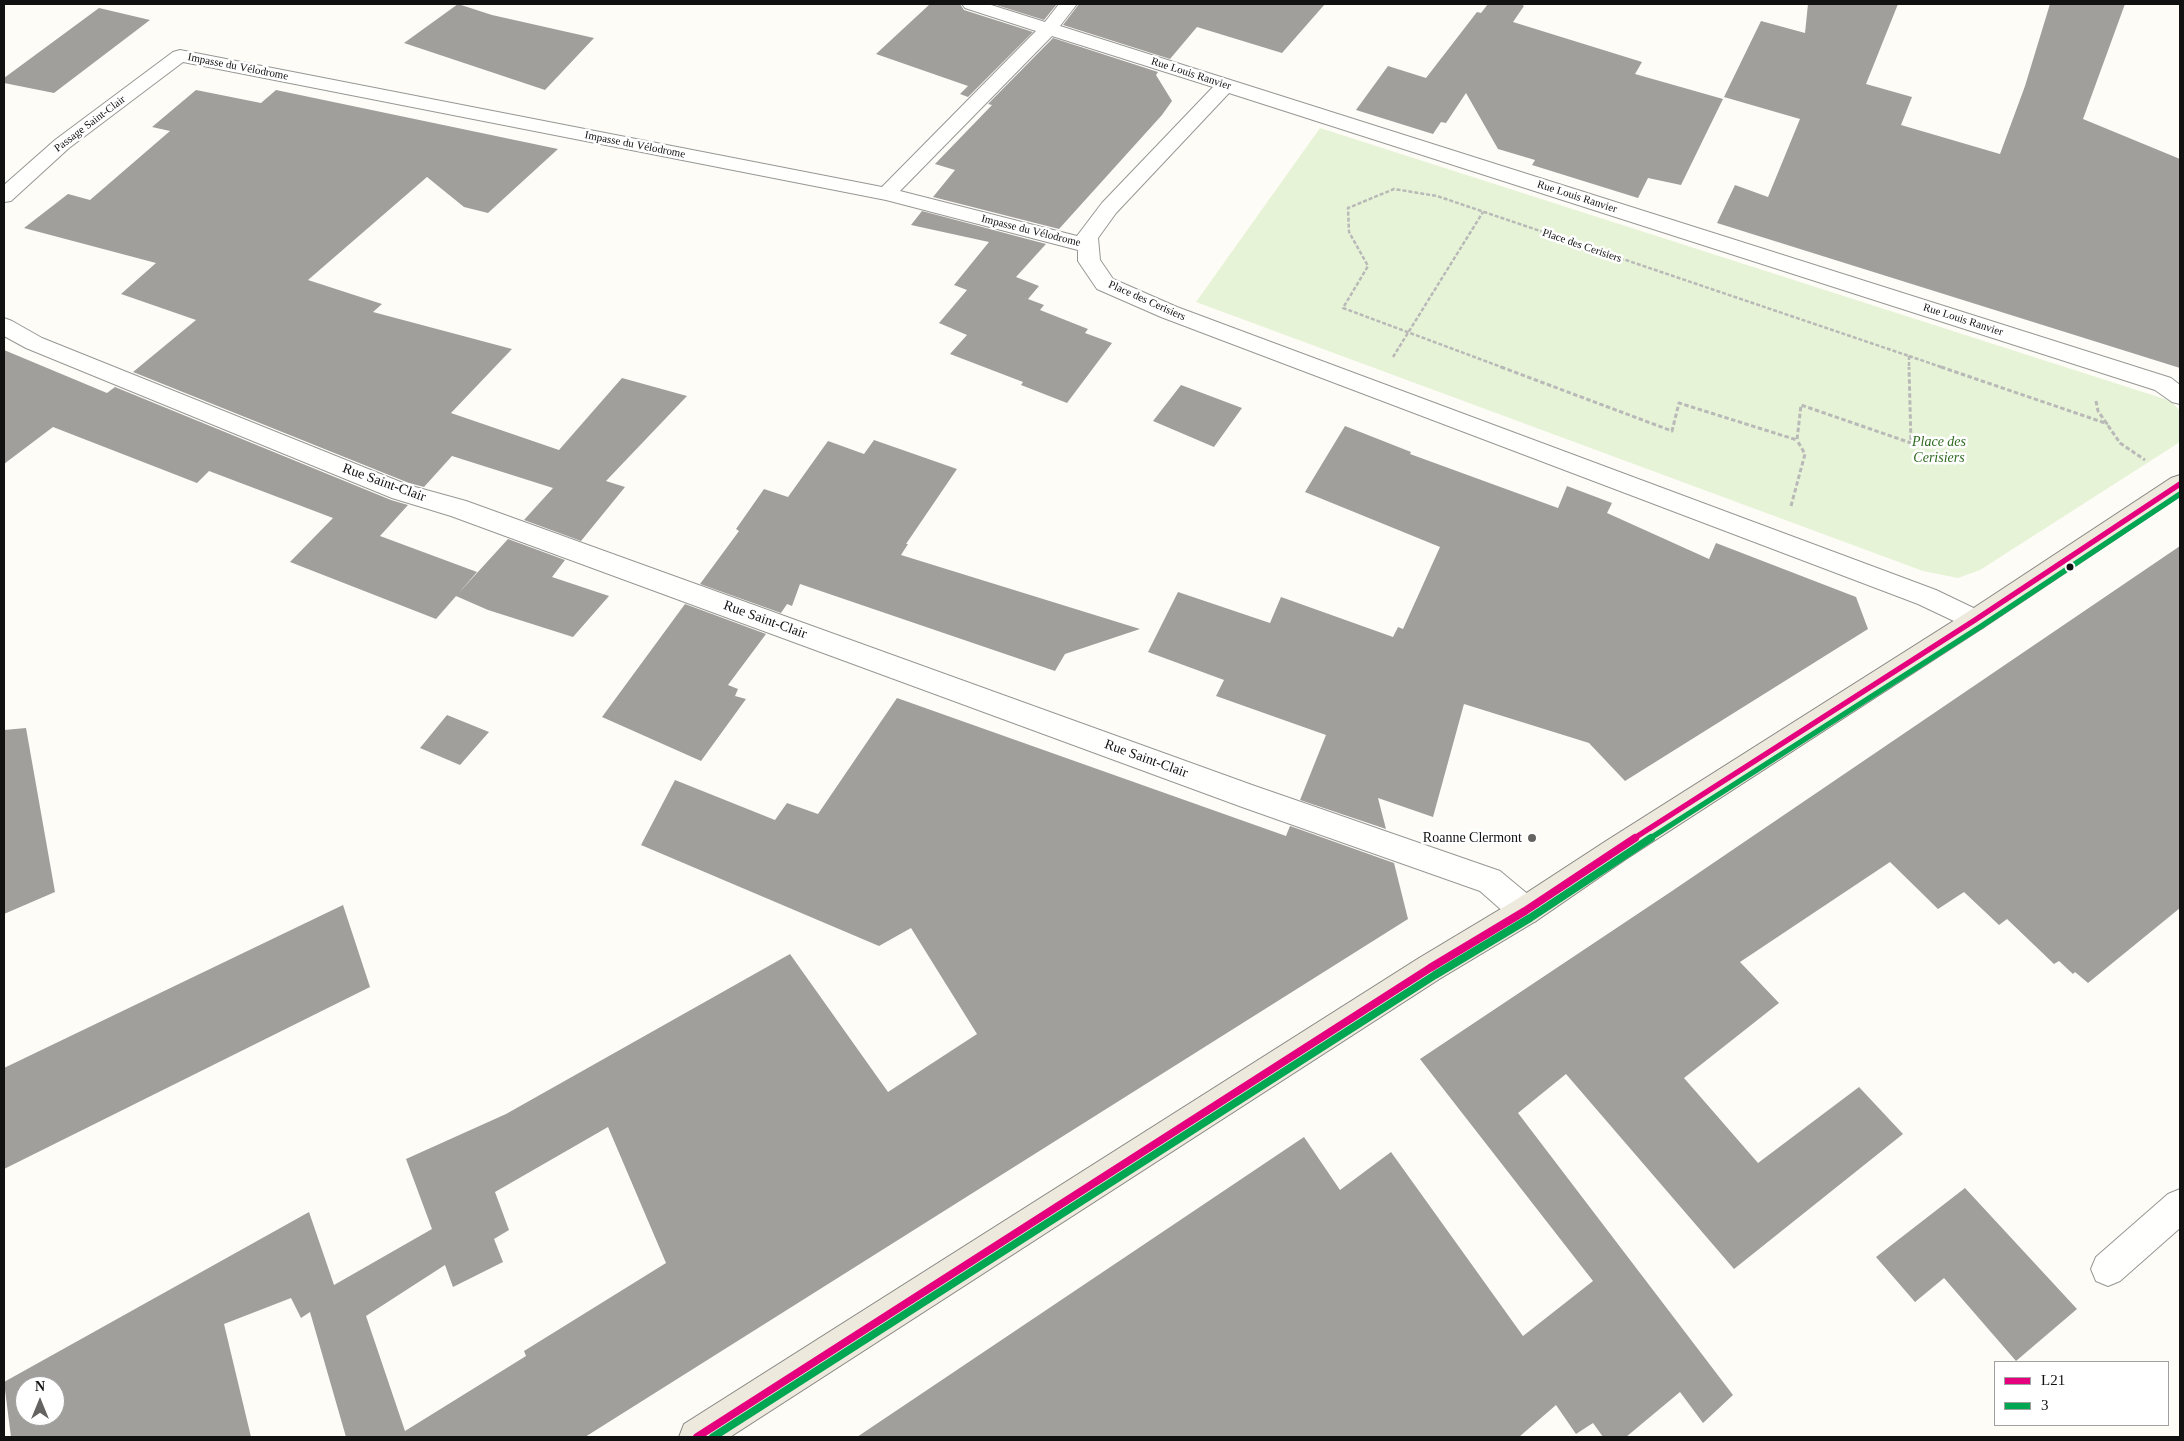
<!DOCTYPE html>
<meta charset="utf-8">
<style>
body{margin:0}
#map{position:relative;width:2184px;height:1441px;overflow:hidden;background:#fdfcf7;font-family:"Times New Roman",serif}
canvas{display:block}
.frame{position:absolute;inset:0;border:5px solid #111;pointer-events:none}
.legend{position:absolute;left:1994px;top:1361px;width:175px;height:65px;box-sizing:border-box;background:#fff;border:1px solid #a0a0a0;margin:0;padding:6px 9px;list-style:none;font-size:15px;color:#111}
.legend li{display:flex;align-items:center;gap:10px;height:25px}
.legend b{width:25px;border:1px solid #a0a0a0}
.north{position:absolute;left:15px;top:1376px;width:50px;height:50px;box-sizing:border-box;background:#fff;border:1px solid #a0a0a0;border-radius:50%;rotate:0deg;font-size:14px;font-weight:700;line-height:20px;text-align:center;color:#111}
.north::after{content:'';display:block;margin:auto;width:18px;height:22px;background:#646362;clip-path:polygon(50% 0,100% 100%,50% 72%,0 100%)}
</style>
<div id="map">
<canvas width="2184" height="1441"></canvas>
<div class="frame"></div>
<ul class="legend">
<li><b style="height:6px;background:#e5007d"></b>L21</li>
<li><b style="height:6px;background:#00a651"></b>3</li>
</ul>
<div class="north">N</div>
</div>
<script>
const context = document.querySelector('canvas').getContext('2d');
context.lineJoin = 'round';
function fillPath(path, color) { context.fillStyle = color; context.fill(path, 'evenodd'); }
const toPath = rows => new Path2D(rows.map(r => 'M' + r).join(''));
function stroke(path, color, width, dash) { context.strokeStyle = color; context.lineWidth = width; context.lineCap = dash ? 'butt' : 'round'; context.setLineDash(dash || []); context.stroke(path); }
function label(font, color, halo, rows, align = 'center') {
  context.font = font + ' "Times New Roman",serif'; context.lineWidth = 5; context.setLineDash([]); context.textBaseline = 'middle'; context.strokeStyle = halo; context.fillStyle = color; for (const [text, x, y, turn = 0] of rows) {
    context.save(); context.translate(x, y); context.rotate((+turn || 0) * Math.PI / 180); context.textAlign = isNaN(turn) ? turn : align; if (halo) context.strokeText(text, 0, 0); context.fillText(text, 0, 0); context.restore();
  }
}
fillPath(toPath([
 [1320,128,2171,401,2180,411,2180,442,1980,570,1958,578,1923,571,1196,302]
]), '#e7f3d7');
fillPath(toPath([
 [458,4,492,15,594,38,545,90,404,43],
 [930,4,960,4,964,10,1033,32,968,97,960,94,968,86,876,54],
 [993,4,1057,4,1044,20],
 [1079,4,1325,4,1282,53,1197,27,1170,59,1063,25],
 [1488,4,1521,4,1524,6,1513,22,1642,62,1635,74,1723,99,1681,185,1648,178,1638,198,1532,165,1535,160,1498,149,1466,93,1446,123,1441,122,1433,134,1356,110,1388,66,1426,78,1477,12,1481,13],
 [1808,4,1898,4,1866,84,1912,97,1901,125,2000,154,2025,86,2050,4,2125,4,2083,119,2180,159,2180,368,1717,223,1735,185,1768,197,1800,119,1724,97,1761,21,1805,33],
 [99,8,150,20,54,93,4,83,4,78],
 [1053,38,1158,72,1156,75,1172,101,1162,115,1059,229,933,197,955,170,935,164,992,105,988,104],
 [196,90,261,103,276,90,558,149,488,213,464,207,427,177,308,280,382,304,373,312,512,349,451,413,559,450,622,378,687,396,606,481,625,487,581,541,524,520,553,488,452,456,424,487,409,483,133,372,196,320,121,294,156,263,24,228,68,194,90,200,170,131,152,127],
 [922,211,1046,244,1016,277,1039,286,1028,299,1044,305,1040,310,1088,329,1085,333,1112,343,1067,403,1021,385,1023,382,950,354,967,335,939,323,967,290,954,285,989,242,911,225],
 [4,350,107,393,115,387,391,500,408,505,380,536,477,572,436,619,290,562,333,518,209,471,197,483,53,427,4,464],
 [1181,385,1242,408,1214,447,1153,421],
 [1345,426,1411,452,1410,454,1558,508,1567,486,1612,503,1607,513,1709,559,1716,543,1856,597,1868,629,1625,781,1589,743,1464,704,1433,817,1378,798,1386,829,1300,800,1326,735,1216,696,1224,680,1148,652,1178,592,1270,623,1281,597,1393,637,1398,627,1403,629,1440,547,1305,492],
 [874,440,957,469,906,544,908,544,901,555,1140,629,1065,654,1055,671,800,584,792,606,787,604,781,613,700,584,739,531,736,529,764,489,788,497,828,441,864,454],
 [508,539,565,560,552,577,609,596,573,637,488,610,456,596],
 [2180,546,2180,908,2088,983,2075,972,2073,974,2059,961,2054,964,2007,919,1999,925,1964,892,1938,909,1890,862,1740,962,1779,1003,1684,1078,1758,1163,1859,1087,1903,1134,1734,1269,1566,1074,1518,1113,1733,1395,1703,1423,1680,1392,1626,1437,1603,1437,1593,1423,1576,1434,1556,1405,1519,1437,857,1437,1304,1137,1340,1190,1391,1152,1523,1336,1593,1281,1420,1059,1672,891],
 [685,604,766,634,728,685,738,689,735,696,746,699,701,761,602,717],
 [897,698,1286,836,1290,826,1394,863,1408,919,585,1437,346,1437,310,1312,301,1318,291,1298,224,1324,251,1437,11,1437,4,1382,309,1212,334,1285,432,1229,406,1159,506,1114,790,954,888,1092,977,1034,911,928,879,946,641,845,675,780,775,820,787,803,818,814],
 [608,1127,666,1263,524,1351,526,1356,405,1431,366,1316,445,1265,453,1287,503,1262,494,1239,509,1230,495,1192],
 [25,1386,55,1386,55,1416,25,1416],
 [447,715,489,732,460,765,420,748],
 [26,728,55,892,4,914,4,730],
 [343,905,370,987,4,1169,4,1068],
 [1965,1188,2077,1309,2016,1361,1944,1278,1915,1302,1876,1257]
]), '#a19f9c');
const street = toPath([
 [962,4,988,4,1045,22,1059,4,1077,4,1060,26,2171,378,2180,385,2180,404,2172,402,2155,390,1229,93,1116,213,1098,238,1100,260,1113,279,1177,307,1936,590,1984,613,1988,620,1984,627,1975,631,1918,604,1161,317,1097,289,1078,261,1078,250,886,200,183,62,69,148,11,201,4,202,4,185,55,140,173,52,180,50,882,187,1036,31,965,8,962,4],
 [1052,36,1213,87,1102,203,1077,236,900,191,1052,36],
 [4,318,12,321,42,338,408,485,466,501,1252,785,1500,871,1536,901,1540,911,1536,921,1525,925,1514,921,1480,891,1242,807,451,516,392,498,26,348,4,336,4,318],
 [2180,1189,2180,1228,2120,1281,2108,1286,2096,1281,2091,1269,2096,1257,2168,1194,2180,1189]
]);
const primary = toPath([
 [2180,475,2180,496,1984,627,1626,859,1536,921,1441,978,730,1437,679,1437,684,1424,1419,958,1514,901,1606,841,1966,613,2171,478,2180,475]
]);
stroke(street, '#979795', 2);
stroke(primary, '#858482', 2);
stroke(toPath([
 [1909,356,1944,368],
 [1909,356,1909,368],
 [1393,357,1483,212],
 [1504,368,1343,308,1368,266,1349,232,1348,208,1394,189,1437,196,1909,356]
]), '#b9b9b8', 2.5, [4, 2]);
stroke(toPath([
 [1501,367,1672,431,1679,403,1797,440,1801,405,1911,443,1909,367],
 [1941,367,2108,424],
 [2096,401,2098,411,2120,443,2145,460],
 [1791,506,1805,454,1797,440]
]), '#b9b9b8', 3, [4.5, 2.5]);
fillPath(street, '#fffffe');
fillPath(primary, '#ede9dc');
stroke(toPath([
 [1633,839,1975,620,2180,484]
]), '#e5007d', 5.5);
stroke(toPath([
 [697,1437,1430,968,1525,911,1635,838]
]), '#e5007d', 8);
stroke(toPath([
 [1649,839,1980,627,2180,494]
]), '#00a651', 5.5);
stroke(toPath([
 [713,1437,1435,975,1530,918,1651,838]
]), '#00a651', 8);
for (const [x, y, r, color] of [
 [2070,567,4.5,"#111"],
 [1532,838,5,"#646362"]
]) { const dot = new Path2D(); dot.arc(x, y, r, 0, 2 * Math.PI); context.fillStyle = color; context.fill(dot); stroke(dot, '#fff', 2); }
label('11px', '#111', '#fff', [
 ["Impasse du Vélodrome",238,67,11],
 ["Rue Louis Ranvier",1191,74,18],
 ["Passage Saint-Clair",90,124,-37],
 ["Impasse du Vélodrome",635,145,11],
 ["Rue Louis Ranvier",1577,197,18],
 ["Impasse du Vélodrome",1031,231,14],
 ["Place des Cerisiers",1582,246,19],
 ["Place des Cerisiers",1147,301,24],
 ["Rue Louis Ranvier",1963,320,18]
]);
label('italic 14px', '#2f6b1f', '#fff', [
 ["Place des",1939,442],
 ["Cerisiers",1939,458]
]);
label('14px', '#111', '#fff', [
 ["Rue Saint-Clair",384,483,20],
 ["Rue Saint-Clair",765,620,20],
 ["Rue Saint-Clair",1146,759,20]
]);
label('14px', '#111', '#fff', [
 ["Roanne Clermont",1522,838]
], 'right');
</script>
